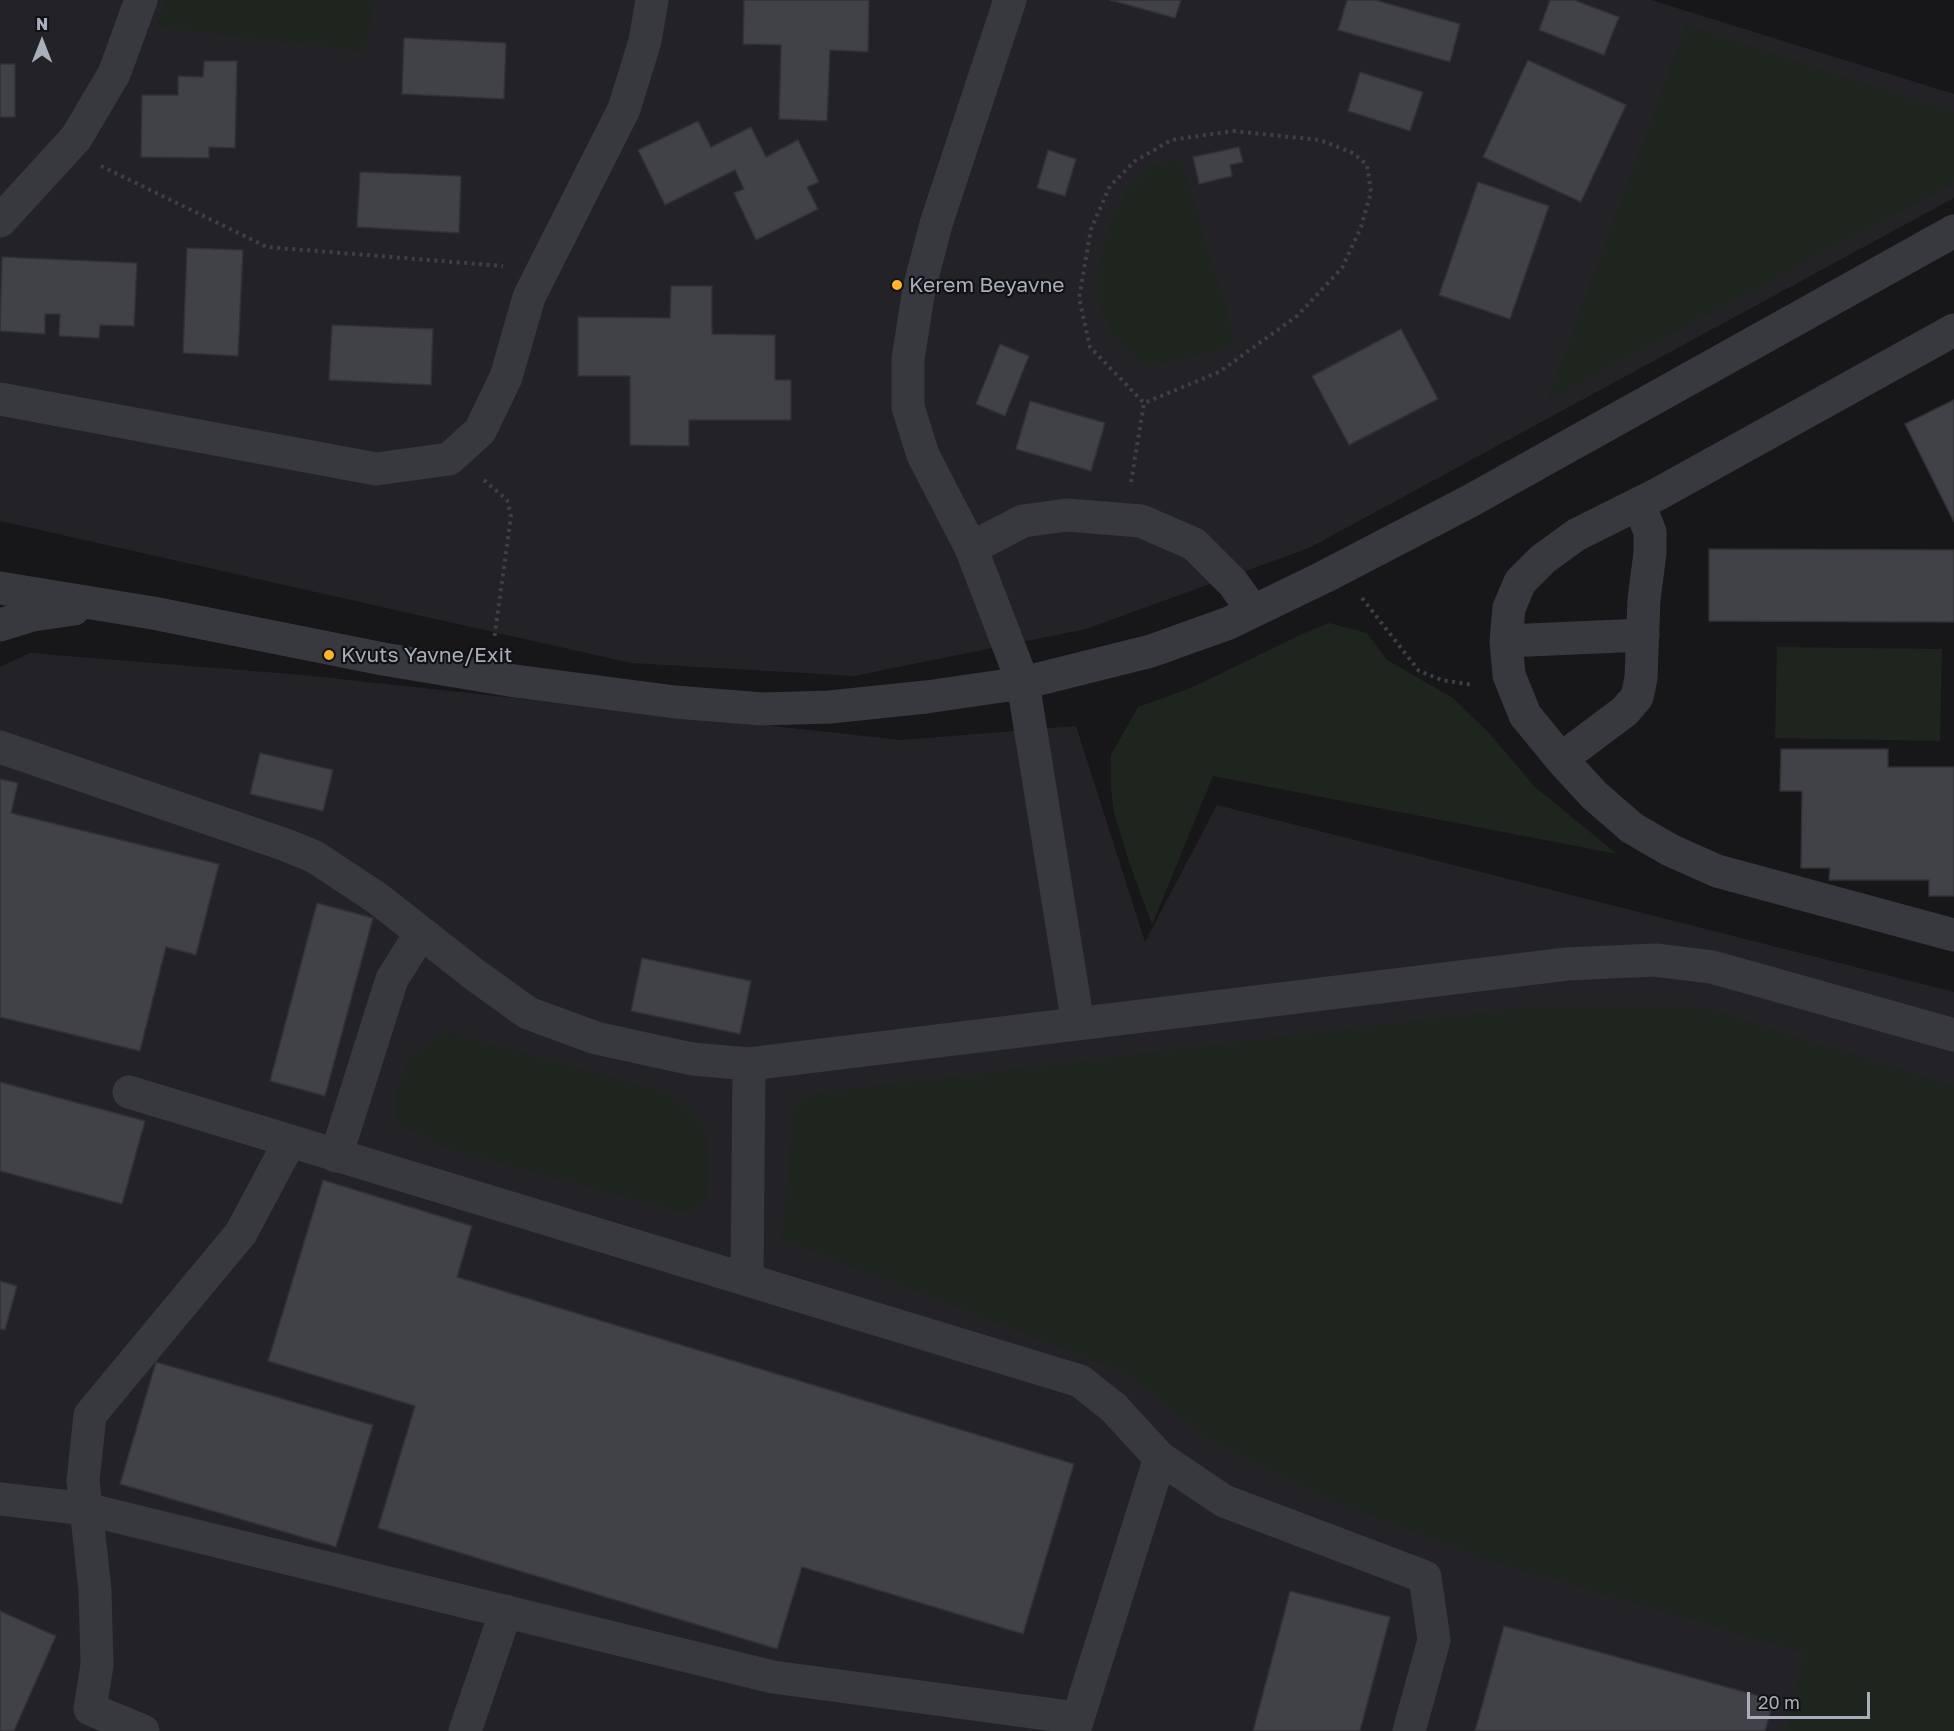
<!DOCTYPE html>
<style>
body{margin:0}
#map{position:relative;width:1954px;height:1731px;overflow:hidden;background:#17171a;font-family:"Golos Text",sans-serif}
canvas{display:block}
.north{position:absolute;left:12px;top:12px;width:60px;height:60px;-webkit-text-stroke:4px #121215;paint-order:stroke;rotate:0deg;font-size:16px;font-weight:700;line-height:24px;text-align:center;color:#a8aeba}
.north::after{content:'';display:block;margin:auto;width:21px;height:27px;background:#a8aeba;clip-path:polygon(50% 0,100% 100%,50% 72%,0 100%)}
.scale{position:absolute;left:1747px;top:1692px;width:123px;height:27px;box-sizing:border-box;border:3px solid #a8aeba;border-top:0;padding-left:8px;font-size:18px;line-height:21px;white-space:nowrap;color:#a8aeba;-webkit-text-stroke:4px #121215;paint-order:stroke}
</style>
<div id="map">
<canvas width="1954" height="1731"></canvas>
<div class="north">N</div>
<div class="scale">20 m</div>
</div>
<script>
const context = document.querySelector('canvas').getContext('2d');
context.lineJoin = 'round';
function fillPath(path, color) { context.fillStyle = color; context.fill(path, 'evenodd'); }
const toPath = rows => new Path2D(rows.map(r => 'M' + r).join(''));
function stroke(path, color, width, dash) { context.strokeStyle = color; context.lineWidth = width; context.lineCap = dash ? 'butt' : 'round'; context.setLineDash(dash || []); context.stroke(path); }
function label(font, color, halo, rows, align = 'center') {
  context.font = font + ' "Golos Text",sans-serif'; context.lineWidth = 4.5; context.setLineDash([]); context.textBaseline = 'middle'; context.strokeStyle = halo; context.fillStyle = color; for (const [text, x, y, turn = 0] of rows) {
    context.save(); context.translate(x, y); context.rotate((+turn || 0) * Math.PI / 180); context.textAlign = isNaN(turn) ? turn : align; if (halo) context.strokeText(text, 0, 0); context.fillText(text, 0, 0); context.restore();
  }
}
fillPath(toPath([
 [0,0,1651,0,1954,94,1954,198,1309,548,1086,629,854,676,631,663,0,521],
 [30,653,303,675,901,740,1076,726,1145,942,1217,805,1954,992,1954,1731,0,1731,0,667]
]), '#232327');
fillPath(toPath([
 [165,0,375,0,364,51,157,27],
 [1686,25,1954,112,1954,183,1547,401],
 [1181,159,1235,339,1224,348,1149,368,1132,355,1112,334,1097,302,1097,277,1109,222,1128,188,1151,166],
 [1329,623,1367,633,1387,660,1453,698,1490,734,1535,787,1617,854,1213,776,1152,925,1129,862,1114,813,1111,789,1111,755,1138,707,1193,687,1300,635],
 [1777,647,1942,649,1940,741,1775,738],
 [1526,1007,1701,1007,1954,1086,1954,1731,1786,1731,1804,1653,1481,1558,1318,1495,1210,1441,1128,1374,782,1239,794,1104,816,1093],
 [447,1032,664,1092,685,1105,705,1130,708,1165,707,1200,685,1213,449,1149,395,1123,395,1098,410,1056]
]), '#1d251e');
const building = toPath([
 [744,0,869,0,868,52,830,50,827,121,779,119,781,45,743,44,744,0],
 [1110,0,1181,0,1175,18,1110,0],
 [1347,0,1375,0,1460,24,1450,62,1338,30,1347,0],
 [1550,0,1574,0,1619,17,1604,55,1539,30,1550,0],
 [404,38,506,43,504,99,402,94,404,38],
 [1528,60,1626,105,1581,202,1483,157,1528,60],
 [204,61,237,61,235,148,209,147,209,158,141,157,142,95,178,95,178,76,203,77,204,61],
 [0,64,15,64,15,117,0,117,0,64],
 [1360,72,1423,92,1410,131,1348,111,1360,72],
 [698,121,711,147,751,127,766,157,798,140,819,182,807,187,818,209,756,240,734,193,744,189,735,170,665,205,638,150,698,121],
 [1239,147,1243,162,1230,165,1232,176,1199,184,1193,157,1239,147],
 [1048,150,1076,159,1065,196,1037,188,1048,150],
 [360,172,461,176,459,233,357,227,360,172],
 [1478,182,1549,206,1510,319,1439,295,1478,182],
 [187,248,243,250,238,356,183,353,187,248],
 [2,257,137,263,134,326,100,325,99,338,59,336,60,314,45,314,45,334,0,331,2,257],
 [671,286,712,286,712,334,775,335,775,380,791,380,791,420,689,420,689,446,630,445,630,376,578,376,578,317,670,318,671,286],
 [332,325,433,329,431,385,329,380,332,325],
 [1401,329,1438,399,1349,445,1312,376,1401,329],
 [1000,344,1029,356,1005,416,976,404,1000,344],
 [1954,400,1954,522,1905,424,1954,400],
 [1030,401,1105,423,1091,471,1016,449,1030,401],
 [1709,549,1954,550,1954,622,1709,621,1709,549],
 [1781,749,1888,749,1888,767,1954,767,1954,896,1929,896,1929,880,1829,880,1830,868,1801,868,1802,791,1780,791,1781,749],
 [260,753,333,770,323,811,250,794,260,753],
 [0,779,18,783,11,813,219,864,196,955,166,947,140,1051,0,1017,0,779],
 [317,903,373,918,325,1096,270,1081,317,903],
 [642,958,751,981,740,1034,631,1011,642,958],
 [0,1082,145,1121,122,1204,0,1171,0,1082],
 [323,1180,472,1226,457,1277,1074,1464,1023,1634,802,1567,777,1649,378,1528,415,1406,268,1361,323,1180],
 [0,1281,17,1286,5,1330,0,1329,0,1281],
 [156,1362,373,1425,336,1547,120,1484,156,1362],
 [1290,1591,1390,1617,1360,1731,1253,1731,1290,1591],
 [0,1611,56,1636,14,1731,0,1731,0,1611],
 [1504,1626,1774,1700,1765,1731,1475,1731,1504,1626]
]);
fillPath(building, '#414247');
stroke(building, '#313136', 1.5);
stroke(toPath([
 [1233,131,1320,140,1353,153,1367,165,1371,192,1361,227,1342,268,1297,316,1219,372,1144,403,1090,347,1079,298,1091,229,1110,186,1135,161,1171,140,1233,131],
 [101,166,267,247,503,266],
 [484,480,507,500,511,516,494,640],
 [1131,482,1144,403],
 [1362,598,1419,671,1442,680,1473,685]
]), '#3e4046', 4, [3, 4.5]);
stroke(toPath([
 [1010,0,936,224,919,289,908,359,908,407,923,455,971,548,1023,683,1078,1024],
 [0,221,76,138,114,74,141,0],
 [1954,330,1658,494,1576,535,1543,559,1520,582,1509,608,1506,641,1509,675,1525,715,1561,759,1594,795,1632,828,1670,850,1717,871,1954,935],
 [0,399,376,469,449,459,480,431,506,377,529,297,624,109,645,41,652,0],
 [971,548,1023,521,1067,515,1141,521,1194,544,1233,583,1253,611],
 [0,588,153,613,383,659,515,681,675,702,763,709,830,707,926,697,1023,683,1151,651,1229,623,1324,577,1470,501,1954,231],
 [0,625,33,615,74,609],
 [1506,641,1643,635],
 [0,747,286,845,315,857,377,898,475,975,528,1013,596,1038,692,1059,749,1064,1567,964,1655,960,1712,967,1954,1035],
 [1561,759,1625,711,1637,697,1641,678,1644,599,1650,553,1650,532,1639,504],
 [129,1092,1080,1381,1114,1408,1160,1458,1224,1501,1425,1577,1434,1640,1409,1731],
 [336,1156,392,979,421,933],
 [747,1279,749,1064],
 [0,1499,86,1509,773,1677,1077,1718],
 [143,1731,90,1709,97,1665,95,1590,83,1481,90,1415,241,1233,290,1141],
 [465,1731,506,1611],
 [1074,1731,1160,1458]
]), '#38393f', 33);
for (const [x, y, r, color] of [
 [897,285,6,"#ffb52a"],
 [329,655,6,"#ffb52a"]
]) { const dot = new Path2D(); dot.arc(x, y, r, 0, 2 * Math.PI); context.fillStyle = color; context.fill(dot); stroke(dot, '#121215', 2); }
label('21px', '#a8aeba', '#121215', [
 ["Kerem Beyavne",909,285],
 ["Kvuts Yavne/Exit",341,655]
], 'left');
</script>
